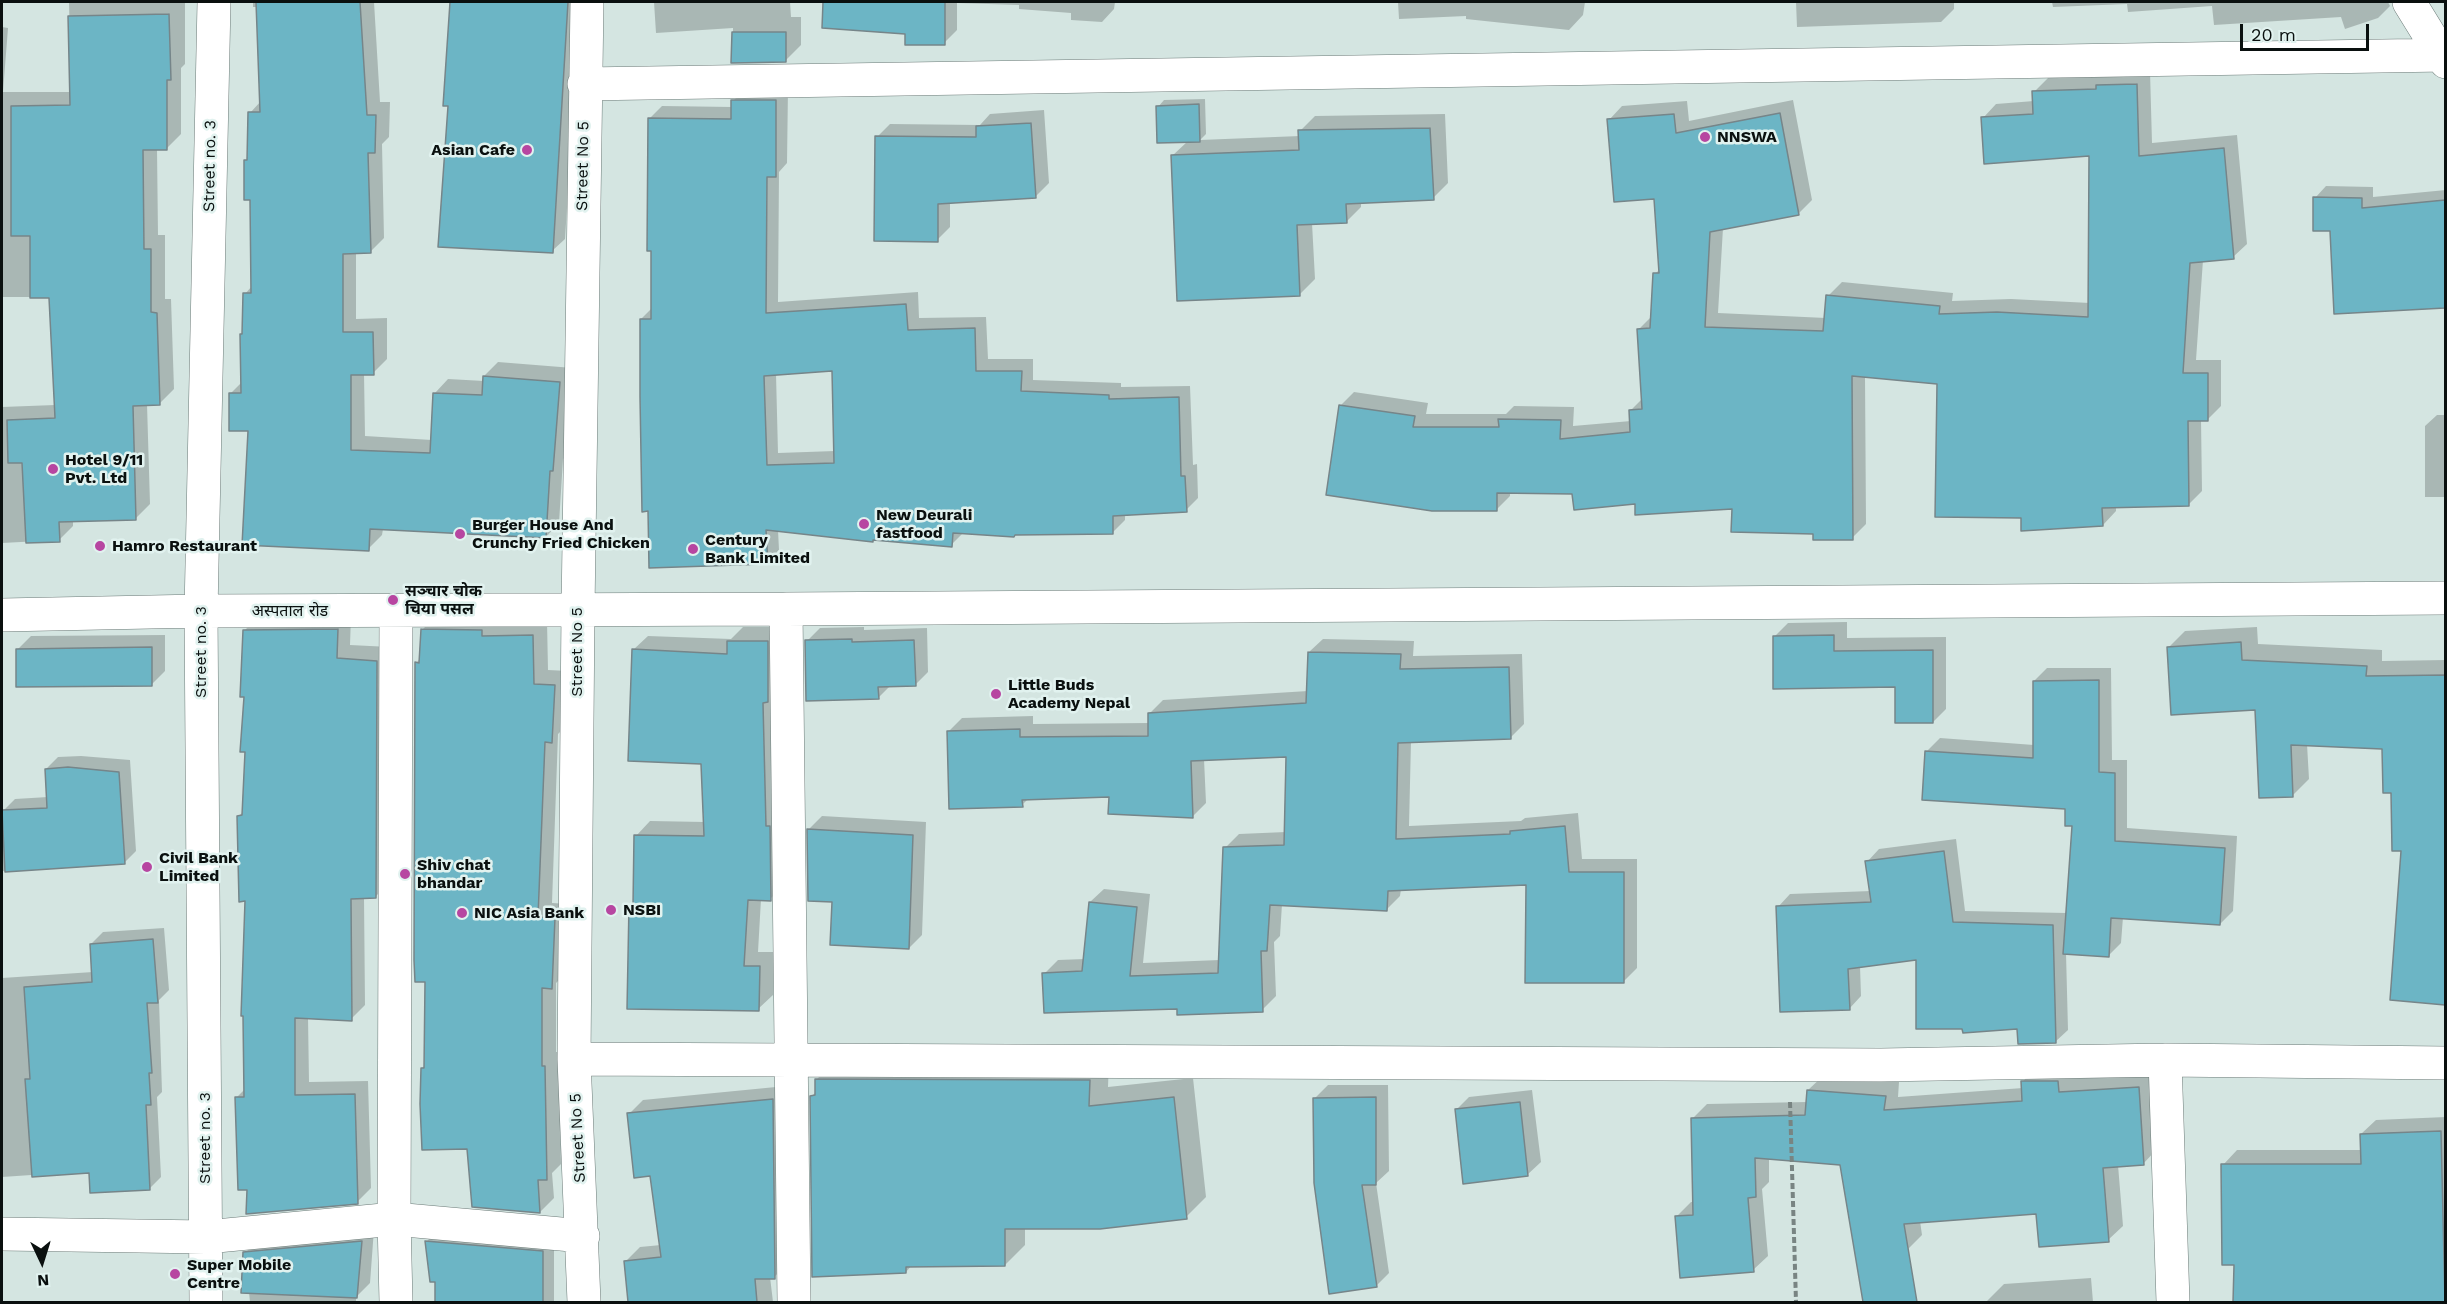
<!DOCTYPE html>
<meta charset="utf-8">
<style>
body{margin:0}
#map{position:relative;width:2447px;height:1304px;overflow:hidden;background:#d4e5e1;font-family:"Work Sans",sans-serif}
canvas{display:block}
.frame{position:absolute;inset:0;border:3px solid #0a100f;pointer-events:none}
.north{position:absolute;left:12px;top:1232px;width:60px;height:60px;-webkit-text-stroke:4px #e1f2ef;paint-order:stroke;rotate:176deg;font-size:16px;font-weight:700;line-height:24px;text-align:center;color:#0a100f}
.north::after{content:'';display:block;margin:auto;width:21px;height:27px;background:#0a100f;clip-path:polygon(50% 0,100% 100%,50% 72%,0 100%)}
.scale{position:absolute;left:2240px;top:24px;width:129px;height:27px;box-sizing:border-box;border:3px solid #0a100f;border-top:0;padding-left:8px;font-size:18px;line-height:21px;white-space:nowrap;color:#0a100f;-webkit-text-stroke:4px #e1f2ef;paint-order:stroke}
</style>
<div id="map">
<canvas width="2447" height="1304"></canvas>
<div class="frame"></div>
<div class="north">N</div>
<div class="scale">20 m</div>
</div>
<script>
const context = document.querySelector('canvas').getContext('2d');
context.lineJoin = 'round';
function fillPath(path, color) { context.fillStyle = color; context.fill(path, 'evenodd'); }
const toPath = rows => new Path2D(rows.map(r => 'M' + r).join(''));
function stroke(path, color, width, dash) { context.strokeStyle = color; context.lineWidth = width; context.lineCap = dash ? 'butt' : 'round'; context.setLineDash(dash || []); context.stroke(path); }
function label(font, color, halo, rows, align = 'center') {
  context.font = font + ' "Work Sans","Noto Sans Devanagari",sans-serif'; context.lineWidth = 5; context.setLineDash([]); context.textBaseline = 'middle'; context.strokeStyle = halo; context.fillStyle = color; for (const [text, x, y, turn = 0] of rows) {
    context.save(); context.translate(x, y); context.rotate((+turn || 0) * Math.PI / 180); context.textAlign = isNaN(turn) ? turn : align; if (halo) context.strokeText(text, 0, 0); context.fillText(text, 0, 0); context.restore();
  }
}
fillPath(toPath([
 [69,2,185,2,185,64,181,68,181,134,166,149,157,149,158,235,165,235,165,299,171,299,174,389,159,404,147,404,150,504,136,518,73,520,73,526,59,540,2,543,2,407,55,405,50,297,2,297,2,27,8,28,3,92,71,92],
 [253,2,374,2,380,102,390,102,389,137,382,144,384,238,370,252,356,252,356,319,387,318,387,359,373,373,364,373,365,436,432,440,435,393,448,379,484,381,484,376,498,362,573,368,567,456,563,459,559,523,546,537,383,529,382,535,368,549,250,430,231,393,242,382,241,334,244,331,245,294,252,286,250,113,261,101,257,7,253,7],
 [451,2,580,2,565,239,552,251,449,104,444,104],
 [654,2,790,2,791,17,801,17,801,45,785,61,733,61,733,28,656,33],
 [855,2,1115,2,1114,9,1102,22,1071,20,1071,13,1019,9,1019,5,957,3,957,30,944,43,906,33,854,29],
 [1398,2,1585,2,1583,15,1569,30,1466,19,1466,16,1399,19],
 [1796,2,1954,2,1954,9,1941,22,1797,27],
 [2052,2,2388,2,2390,6,2378,18,2345,29,2341,17,2214,25,2212,6,2128,12,2127,4,2053,7],
 [2150,71,2152,143,2237,135,2247,244,2233,257,2203,260,2196,360,2221,360,2221,406,2208,419,2201,419,2202,491,2188,505,2116,506,2116,511,2103,525,2022,517,1939,383,1865,376,1866,524,1852,538,1815,533,1733,507,1636,503,1574,493,1510,492,1510,496,1496,510,1340,406,1354,392,1428,403,1426,414,1506,414,1514,406,1574,407,1573,426,1631,421,1630,411,1643,398,1638,330,1652,316,1655,274,1661,268,1656,198,1609,120,1622,106,1687,101,1689,121,1793,100,1812,200,1799,213,1723,228,1718,313,1826,318,1828,296,1842,282,1953,293,1952,301,2011,299,2090,303,2090,155,1983,118,1996,104,2034,101,2034,92,2048,78,2107,76],
 [788,88,787,163,779,172,778,302,918,292,919,318,986,317,988,359,1033,359,1033,380,1121,383,1121,387,1190,386,1193,465,1197,464,1198,498,1186,510,1125,513,1125,520,1113,532,964,532,951,545,778,530,779,550,767,562,641,319,652,308,650,118,662,106,733,107,733,101,745,89],
 [834,370,835,451,778,453,776,374],
 [1205,99,1206,134,1200,140,1300,136,1300,131,1315,116,1445,114,1448,183,1433,198,1361,202,1361,207,1346,222,1312,223,1315,279,1300,294,1172,156,1188,141,1158,107,1164,100],
 [1044,110,1049,183,1036,196,950,202,950,227,937,240,877,137,890,124,980,125,990,114],
 [2326,186,2373,187,2373,197,2446,190,2446,307,2422,309,2332,230,2315,198],
 [2437,415,2446,415,2446,497,2425,497,2425,426],
 [437,615,547,621,548,670,568,671,565,727,558,734,552,903,569,904,566,973,556,983,556,1052,559,1052,561,1164,552,1173,554,1198,540,1212,468,1147,422,1068,426,1065,427,981,416,663,420,659,422,630],
 [259,616,351,616,350,645,390,647,390,882,376,896,364,897,365,1005,351,1019,308,1017,309,1082,368,1081,371,1188,357,1202,249,1188,236,1098,245,1089,247,900,239,816,244,811,247,751,245,630],
 [1847,622,1847,638,1946,637,1946,709,1933,722,1897,686,1775,636,1788,623],
 [743,627,781,627,784,885,770,899,761,899,758,952,774,952,773,995,758,1009,630,906,635,901,636,836,650,821,705,822,702,763,633,650,648,636,731,639],
 [864,627,864,630,927,628,928,672,915,685,890,686,878,698,807,641,820,628],
 [2257,627,2258,644,2382,650,2382,661,2446,660,2446,1003,2391,999,2403,849,2383,748,2307,744,2309,779,2293,795,2257,709,2169,647,2185,631],
 [165,635,165,671,152,684,18,649,31,636],
 [1323,639,1414,641,1413,656,1522,654,1524,724,1510,738,1411,741,1409,826,1521,821,1525,818,1578,813,1582,859,1637,859,1637,968,1623,982,1527,884,1401,889,1400,896,1387,909,1282,904,1280,936,1274,942,1276,996,1262,1010,1179,1008,1044,974,1058,960,1085,959,1090,902,1104,889,1150,894,1143,963,1220,960,1225,848,1239,834,1286,832,1288,755,1204,759,1206,803,1192,817,1111,795,1029,798,1022,805,948,732,962,718,1033,716,1033,724,1149,723,1149,714,1163,700,1308,691,1309,652],
 [2047,668,2111,668,2112,760,2127,760,2127,828,2237,836,2233,911,2220,924,2123,917,2121,943,2108,956,2066,953,2068,1030,2055,1042,2019,1028,1917,958,1860,966,1861,996,1849,1009,1778,907,1790,894,1871,891,1867,862,1879,849,1956,839,1965,911,2067,913,2074,824,2067,808,1927,751,1940,738,2034,745,2034,681],
 [81,756,130,760,136,851,124,863,2,871,2,812,15,799,48,797,46,769,58,757],
 [822,816,926,822,922,935,909,948,834,900,809,829],
 [164,928,169,990,159,1000,162,1092,157,1097,161,1177,150,1188,90,1171,2,1177,2,978,93,972,91,944,103,932],
 [837,1060,1109,1061,1108,1087,1193,1078,1206,1197,1186,1217,1025,1228,1025,1245,1005,1265,912,1265,906,1272,812,1096,817,1091,817,1079],
 [2072,1067,2073,1078,2153,1074,2157,1149,2143,1164,2118,1165,2123,1226,2108,1240,2037,1213,1920,1221,1922,1235,1908,1249,1841,1164,1769,1158,1769,1182,1762,1189,1768,1256,1753,1270,1676,1217,1691,1202,1694,1202,1692,1119,1707,1104,1807,1102,1808,1090,1823,1076,1899,1082,1898,1097,2023,1088,2022,1082,2037,1068],
 [1328,1085,1388,1085,1389,1171,1376,1183,1389,1273,1376,1286,1315,1098],
 [786,1086,789,1263,774,1277,770,1277,773,1302,630,1302,626,1261,640,1247,661,1245,651,1174,629,1114,643,1100],
 [1532,1090,1541,1162,1527,1175,1456,1110,1469,1097],
 [2446,1117,2446,1302,2235,1302,2235,1263,2223,1165,2237,1150,2362,1150,2361,1134,2376,1120],
 [374,1229,370,1283,356,1297,356,1302,250,1302,245,1253,258,1240],
 [438,1230,554,1240,554,1302,436,1302,437,1280,426,1242],
 [2091,1278,2093,1302,1986,1302,2004,1284]
]), '#0003');
const building = toPath([
 [256,2,360,2,367,115,376,115,375,153,368,153,371,253,343,254,343,332,373,332,374,375,351,375,351,450,430,453,433,393,482,395,483,376,560,382,553,471,550,471,546,538,370,529,369,551,242,545,248,431,229,431,229,393,241,393,240,334,242,334,243,293,251,293,250,200,244,200,244,160,247,160,248,112,260,112,256,2],
 [450,2,568,2,553,253,438,247,448,106,443,106,450,2],
 [823,2,945,2,945,45,905,45,905,34,822,28,823,2],
 [169,14,171,80,167,80,167,150,143,150,144,249,151,249,151,312,157,313,160,405,133,406,136,520,59,522,60,542,26,543,22,463,8,463,7,420,55,418,49,298,30,298,30,236,11,236,11,106,70,105,68,16,169,14],
 [732,32,786,32,786,62,731,63,732,32],
 [2137,84,2139,156,2224,148,2234,259,2190,263,2183,373,2208,373,2208,421,2188,421,2189,506,2102,508,2103,526,2021,531,2021,518,1935,517,1937,384,1852,376,1853,540,1813,540,1813,534,1731,532,1732,509,1635,515,1635,504,1574,510,1572,494,1497,493,1497,511,1432,511,1326,495,1339,405,1415,416,1413,427,1499,427,1498,419,1561,420,1560,439,1630,432,1629,410,1642,409,1637,329,1650,328,1653,273,1659,273,1654,199,1614,202,1607,119,1674,114,1676,133,1780,113,1799,215,1710,232,1705,327,1823,331,1826,295,1940,306,1939,314,1997,312,2088,317,2089,156,1984,164,1981,117,2033,114,2032,91,2096,89,2096,85,2137,84],
 [731,100,776,100,776,177,767,177,766,313,906,304,908,330,975,328,976,371,1022,371,1021,391,1109,395,1109,399,1179,397,1181,476,1185,476,1187,512,1113,516,1113,534,1015,535,1014,537,953,533,952,547,873,540,873,542,766,530,768,564,649,568,648,511,642,512,640,397,640,319,651,319,651,251,647,251,648,118,731,119,731,100],
 [832,371,834,463,767,465,764,376,832,371],
 [1199,104,1200,142,1157,143,1156,106,1199,104],
 [1031,123,1036,198,938,204,938,242,874,241,875,136,976,137,976,126,1031,123],
 [1430,128,1434,200,1346,204,1347,223,1297,225,1300,296,1177,301,1171,155,1299,150,1298,130,1430,128],
 [2313,197,2362,198,2362,208,2445,200,2445,308,2334,314,2330,231,2313,231,2313,197],
 [338,629,337,658,377,661,376,898,351,899,352,1021,295,1018,295,1095,355,1094,358,1204,246,1214,247,1190,238,1190,235,1097,244,1097,243,1016,241,1016,245,901,239,902,237,816,242,815,245,752,240,752,244,697,240,697,243,630,338,629],
 [421,629,482,630,482,636,533,635,534,684,555,685,552,743,545,742,538,917,555,918,552,989,542,988,542,1066,545,1066,547,1180,538,1180,540,1213,472,1207,467,1149,422,1150,420,1104,421,1068,424,1068,425,982,415,982,414,960,415,662,419,663,421,629],
 [1834,635,1834,651,1933,650,1933,723,1895,723,1895,687,1773,689,1773,636,1834,635],
 [852,639,852,642,914,640,916,686,878,687,879,699,806,701,805,640,852,639],
 [727,641,768,641,768,702,763,703,766,826,770,826,771,901,748,900,744,966,760,966,759,1011,627,1009,629,905,633,905,634,835,704,836,701,764,628,761,632,649,727,654,727,641],
 [2241,642,2242,660,2367,666,2366,676,2445,675,2445,1005,2390,1000,2401,851,2392,851,2391,793,2383,793,2382,749,2291,745,2293,797,2259,798,2255,710,2171,715,2167,647,2241,642],
 [152,647,152,686,16,687,16,649,152,647],
 [1308,652,1401,654,1400,669,1509,667,1511,739,1398,743,1396,839,1510,834,1510,831,1565,826,1569,872,1624,872,1624,983,1525,983,1526,885,1388,891,1387,911,1270,905,1267,951,1261,951,1263,1012,1177,1015,1177,1009,1044,1013,1042,973,1082,971,1089,902,1137,907,1130,976,1218,973,1223,847,1284,845,1286,757,1191,761,1193,818,1108,814,1109,797,1022,800,1023,807,949,809,947,731,1020,729,1020,737,1148,736,1148,713,1306,703,1308,652],
 [2099,680,2099,772,2115,773,2115,841,2225,848,2220,925,2111,918,2109,957,2063,954,2072,826,2065,826,2065,809,1922,800,1925,751,2033,758,2033,681,2099,680],
 [68,767,119,772,125,864,5,872,2,810,47,808,45,769,68,767],
 [807,829,913,835,909,949,830,945,832,902,808,901,807,829],
 [1944,851,1953,922,2053,925,2056,1043,2018,1044,2017,1029,1963,1033,1962,1029,1916,1029,1916,960,1848,969,1850,1010,1780,1012,1776,906,1871,902,1865,861,1944,851],
 [153,939,158,1003,147,1003,152,1073,149,1073,151,1105,146,1105,150,1190,90,1193,89,1173,32,1177,25,1079,30,1079,24,987,92,982,90,944,153,939],
 [815,1079,1090,1080,1089,1106,1174,1097,1187,1219,1100,1229,1005,1229,1005,1266,906,1267,906,1273,812,1277,810,1096,815,1095,815,1079],
 [2021,1081,2058,1081,2059,1092,2139,1087,2144,1165,2103,1168,2109,1242,2039,1247,2036,1214,1904,1224,1917,1302,1863,1302,1840,1165,1755,1158,1756,1197,1748,1198,1754,1272,1680,1278,1675,1216,1693,1215,1691,1118,1805,1115,1807,1090,1886,1096,1884,1110,2022,1101,2021,1081],
 [1376,1097,1376,1185,1362,1185,1377,1287,1329,1294,1314,1183,1313,1098,1376,1097],
 [773,1099,775,1279,755,1279,757,1302,628,1302,624,1261,661,1257,650,1176,634,1178,627,1113,773,1099],
 [1520,1102,1528,1176,1463,1184,1455,1109,1520,1102],
 [2441,1131,2445,1302,2233,1302,2234,1265,2222,1265,2221,1164,2361,1164,2360,1134,2441,1131],
 [362,1241,357,1298,241,1293,243,1252,362,1241],
 [425,1241,543,1251,543,1302,435,1302,435,1282,430,1282,425,1241]
]);
fillPath(building, '#6cb5c5');
stroke(building, '#768589', 1.5);
const minor = toPath([
 [2409,2,2446,62],
 [584,84,2446,55],
 [786,609,794,1302],
 [2,615,201,611,786,609,2446,598],
 [574,1059,1881,1065,2165,1060,2446,1063],
 [2165,1060,2173,1302],
 [2,1234,206,1237,394,1219,583,1236],
 [206,1302,201,611,214,2],
 [396,1302,394,1219,396,611],
 [584,1302,574,1059,578,610,587,2]
]);
stroke(minor, '#6c7b78', 34);
stroke(toPath([
 [1790,1102,1796,1302]
]), '#788482', 4, [6, 3]);
stroke(minor, '#fff', 33);
for (const [x, y, r, color] of [
 [1705,137,6,"#b746a1"],
 [527,150,6,"#b746a1"],
 [53,469,6,"#b746a1"],
 [864,524,6,"#b746a1"],
 [460,534,6,"#b746a1"],
 [100,546,6,"#b746a1"],
 [693,549,6,"#b746a1"],
 [393,600,6,"#b746a1"],
 [996,694,6,"#b746a1"],
 [147,867,6,"#b746a1"],
 [405,874,6,"#b746a1"],
 [611,910,6,"#b746a1"],
 [462,913,6,"#b746a1"],
 [175,1274,6,"#b746a1"]
]) { const dot = new Path2D(); dot.arc(x, y, r, 0, 2 * Math.PI); context.fillStyle = color; context.fill(dot); stroke(dot, '#e1f2ef', 2); }
label('bold 16px', '#0a100f', '#e1f2ef', [
 ["NNSWA",1717,137],
 ["Asian Cafe",515,150,"right"],
 ["Hotel 9/11",65,460],
 ["Pvt. Ltd",65,478],
 ["New Deurali",876,515],
 ["fastfood",876,533],
 ["Burger House And",472,525],
 ["Crunchy Fried Chicken",472,543],
 ["Century",705,540],
 ["Bank Limited",705,558],
 ["Hamro Restaurant",112,546],
 ["सञ्चार चोक",405,591],
 ["चिया पसल",405,609],
 ["Little Buds",1008,685],
 ["Academy Nepal",1008,703],
 ["Civil Bank",159,858],
 ["Limited",159,876],
 ["Shiv chat",417,865],
 ["bhandar",417,883],
 ["NSBI",623,910],
 ["NIC Asia Bank",474,913],
 ["Super Mobile",187,1265],
 ["Centre",187,1283]
], 'left');
label('16px', '#0a100f', '#e1f2ef', [
 ["Street no. 3",210,166,-89],
 ["Street No 5",583,166,-89],
 ["अस्पताल रोड",290,611],
 ["Street no. 3",201,652,-90],
 ["Street No 5",577,652,-90],
 ["Street no. 3",205,1138,-90],
 ["Street No 5",578,1138,-93]
]);
</script>
